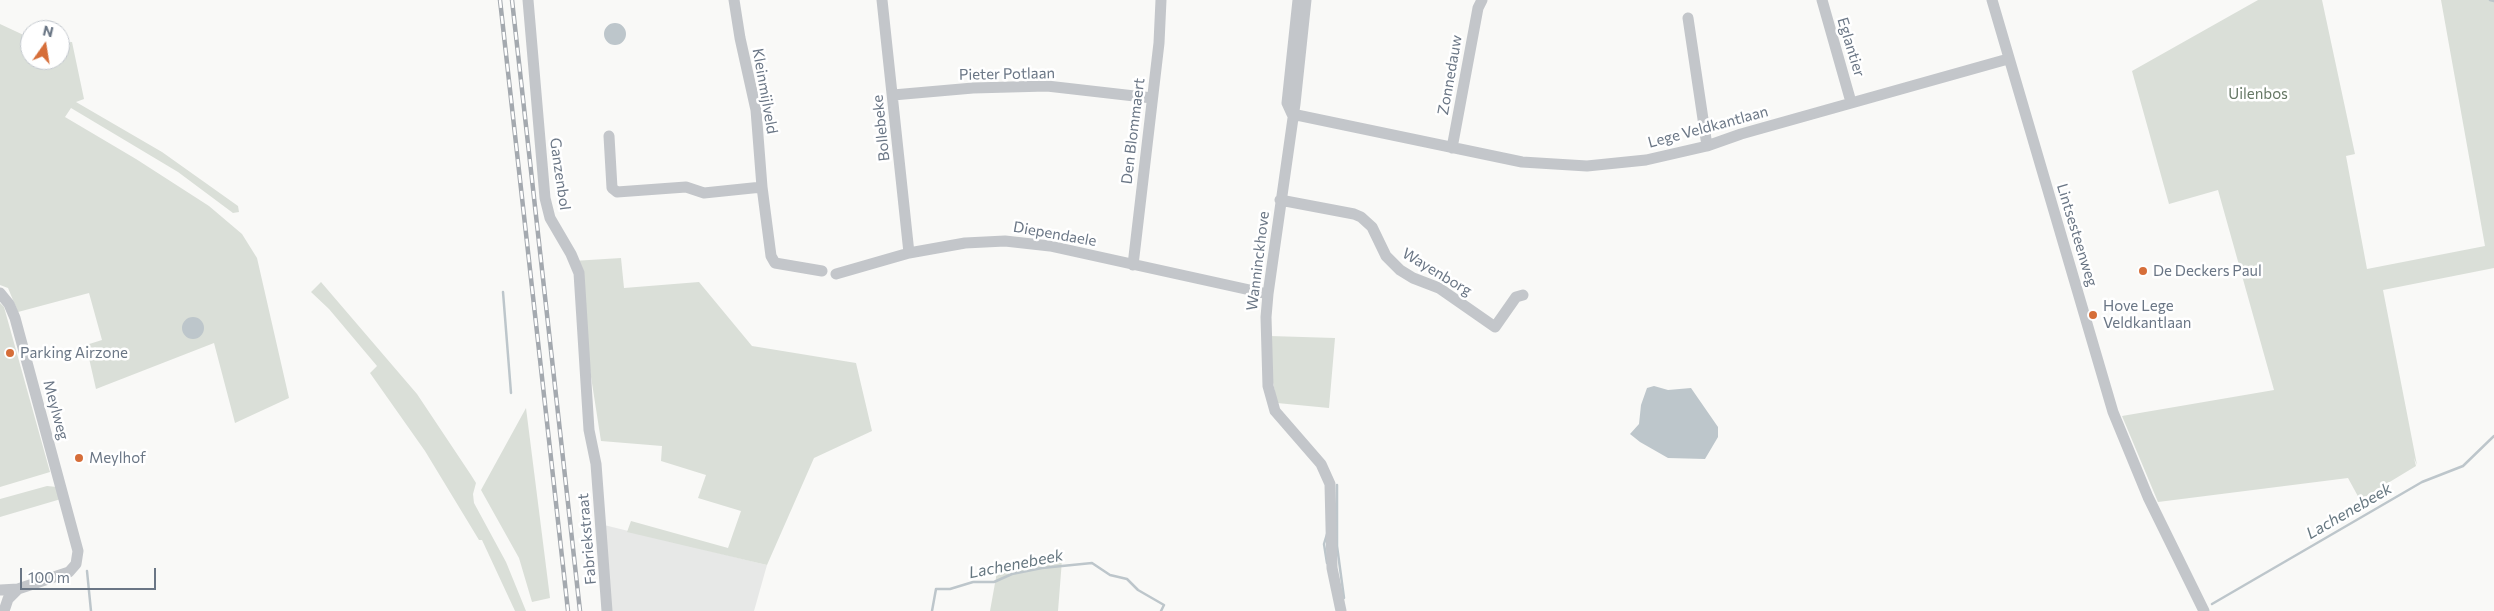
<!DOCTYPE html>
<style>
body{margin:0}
#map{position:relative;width:2494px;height:611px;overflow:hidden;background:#f9f9f7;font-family:Commissioner,sans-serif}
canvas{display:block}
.north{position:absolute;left:20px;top:20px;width:50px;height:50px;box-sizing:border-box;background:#fff;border:1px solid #c3c8ce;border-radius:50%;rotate:13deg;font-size:14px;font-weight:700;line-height:20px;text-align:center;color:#6a7685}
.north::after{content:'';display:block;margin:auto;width:18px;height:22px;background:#d66e39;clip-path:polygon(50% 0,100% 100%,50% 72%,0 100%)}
.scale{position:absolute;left:20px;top:568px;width:136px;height:22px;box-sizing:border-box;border:2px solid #6a7685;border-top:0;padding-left:6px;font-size:15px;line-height:18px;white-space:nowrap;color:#6a7685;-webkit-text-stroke:4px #fff;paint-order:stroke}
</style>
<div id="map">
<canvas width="2494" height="611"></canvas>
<div class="north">N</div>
<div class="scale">100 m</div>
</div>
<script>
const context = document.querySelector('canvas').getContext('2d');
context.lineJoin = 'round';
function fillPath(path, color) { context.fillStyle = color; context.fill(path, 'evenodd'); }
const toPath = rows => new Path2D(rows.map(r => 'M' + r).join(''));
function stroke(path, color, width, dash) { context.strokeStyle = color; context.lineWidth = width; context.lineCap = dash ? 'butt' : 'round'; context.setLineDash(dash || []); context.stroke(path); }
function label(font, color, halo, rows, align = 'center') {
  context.font = font + ' Commissioner,sans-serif'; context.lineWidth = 5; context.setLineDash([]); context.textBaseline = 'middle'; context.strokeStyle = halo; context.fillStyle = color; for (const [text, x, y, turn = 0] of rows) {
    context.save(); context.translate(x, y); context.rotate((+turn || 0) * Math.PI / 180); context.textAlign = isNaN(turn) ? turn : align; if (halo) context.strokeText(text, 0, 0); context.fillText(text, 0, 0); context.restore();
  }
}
fillPath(toPath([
 [604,525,767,565,754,611,610,611]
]), '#e7e8e7');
fillPath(toPath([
 [2258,0,2322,0,2355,154,2346,156,2367,269,2485,246,2441,0,2494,0,2494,268,2383,290,2417,465,2414,458,2416,466,2360,500,2348,478,2158,502,2122,416,2274,390,2218,190,2169,204,2132,71],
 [0,24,30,38,30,60,60,60,60,43,72,42,84,99,76,102,162,152,238,206,239,212,233,213,178,172,71,108,65,117,136,159,209,206,242,234,257,258,289,398,235,423,214,343,96,389,86,345,102,340,89,293,18,312,8,288,0,285],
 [621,258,624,288,699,282,752,346,856,363,872,431,814,458,767,565,627,532,631,521,728,548,741,511,698,498,706,475,661,461,662,446,601,441,573,261],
 [321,282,417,394,471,475,476,483,473,494,474,503,506,562,526,611,515,611,482,540,479,540,425,451,370,373,377,366,329,309,311,292],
 [0,303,4,307,50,472,0,487],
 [1270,336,1335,338,1329,408,1277,403,1272,377],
 [526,408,550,598,532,602,519,558,481,490],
 [47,486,57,487,61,499,0,517,0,499],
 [1062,560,1058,611,990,611,997,572]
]), '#dadfd8');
fillPath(toPath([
 '604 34a11 11 0 1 1 22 0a11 11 0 1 1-22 0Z',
 '182 328a11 11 0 1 1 22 0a11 11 0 1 1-22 0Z',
 [1654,386,1668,390,1691,388,1718,427,1718,437,1705,459,1668,458,1640,442,1630,434,1639,424,1641,405,1647,388]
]), '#bdc6cb');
stroke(toPath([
 [2490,0,2494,1],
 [503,292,511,393],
 [1337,485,1337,546,1344,598],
 [1327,563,1324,544,1327,534],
 [87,571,91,611],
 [2212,604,2422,482,2463,466,2494,436],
 [932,611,936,589,950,589,973,582,994,582,1012,574,1042,568,1092,563,1110,575,1127,579,1138,590,1164,605,1161,611]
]), '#bdc6cb', 2.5);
stroke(toPath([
 [528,0,545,198,550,218,571,254,579,273,589,430,596,464,607,611],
 [734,0,740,38,756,110,762,187,771,256,775,263,822,271],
 [882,0,909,253],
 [1306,0,1295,104,1268,294,1266,317,1268,386,1275,411,1321,464,1330,484,1332,568,1341,611],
 [1822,0,1851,102],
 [1992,0,2113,412,2148,497,2204,611],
 [1688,18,1707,146],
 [893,95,973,88,1047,86,1152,98],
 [1292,114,1522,162,1587,166,1646,160,1707,146,1741,134,2008,59],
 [1292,114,1287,103,1298,0],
 [609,136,612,188,617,192,686,187,704,193,762,187],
 [1452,148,1478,8,1482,0],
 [1280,200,1354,214,1361,217,1372,227,1386,256,1400,270,1413,278,1439,288,1495,327,1516,297,1523,295],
 [1133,265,1159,43,1161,0],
 [836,274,909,253,965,243,1005,241,1050,246,1268,294],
 [0,293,9,304,15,318,78,551,76,564,69,572,18,589,8,599,4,611],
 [0,590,18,589]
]), '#c3c6ca', 11);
const rail = toPath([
 [500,0,568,611],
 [512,0,580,611]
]);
stroke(rail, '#a4a9af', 4.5);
stroke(rail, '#fff', 2.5, [8]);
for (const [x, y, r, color] of [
 [2143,271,5,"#d66e39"],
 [2093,315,5,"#d66e39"],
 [10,353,5,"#d66e39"],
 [79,458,5,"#d66e39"]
]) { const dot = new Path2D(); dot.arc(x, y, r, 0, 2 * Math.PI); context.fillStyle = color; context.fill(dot); stroke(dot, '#fff', 2); }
label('15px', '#6a7685', '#fff', [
 ["Eglantier",1851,47,73],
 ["Pieter Potlaan",1007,74,-1],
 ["Zonnedauw",1450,75,-80],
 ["Kleinmijlveld",765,91,80],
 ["Lege Veldkantlaan",1708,127,-15],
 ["Bollebeke",881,128,-96],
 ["Den Blommaert",1133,131,-83],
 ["Ganzenbol",560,174,82],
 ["Diependaele",1055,234,10],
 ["Lintsesteenweg",2077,235,73],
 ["Wanninckhove",1258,261,-83],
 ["Wayenborg",1437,272,31],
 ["Meylweg",56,410,75],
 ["Fabriekstraat",587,539,-95]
]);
label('15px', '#667865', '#fff', [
 ["Uilenbos",2258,94]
]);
label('15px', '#6a7685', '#fff', [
 ["De Deckers Paul",2153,271],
 ["Hove Lege",2103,306],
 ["Veldkantlaan",2103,323],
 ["Parking Airzone",20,353],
 ["Meylhof",89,458]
], 'left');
label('italic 16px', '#667780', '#fff', [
 ["Lachenebeek",2349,511,-30],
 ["Lachenebeek",1016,564,-11]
]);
</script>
